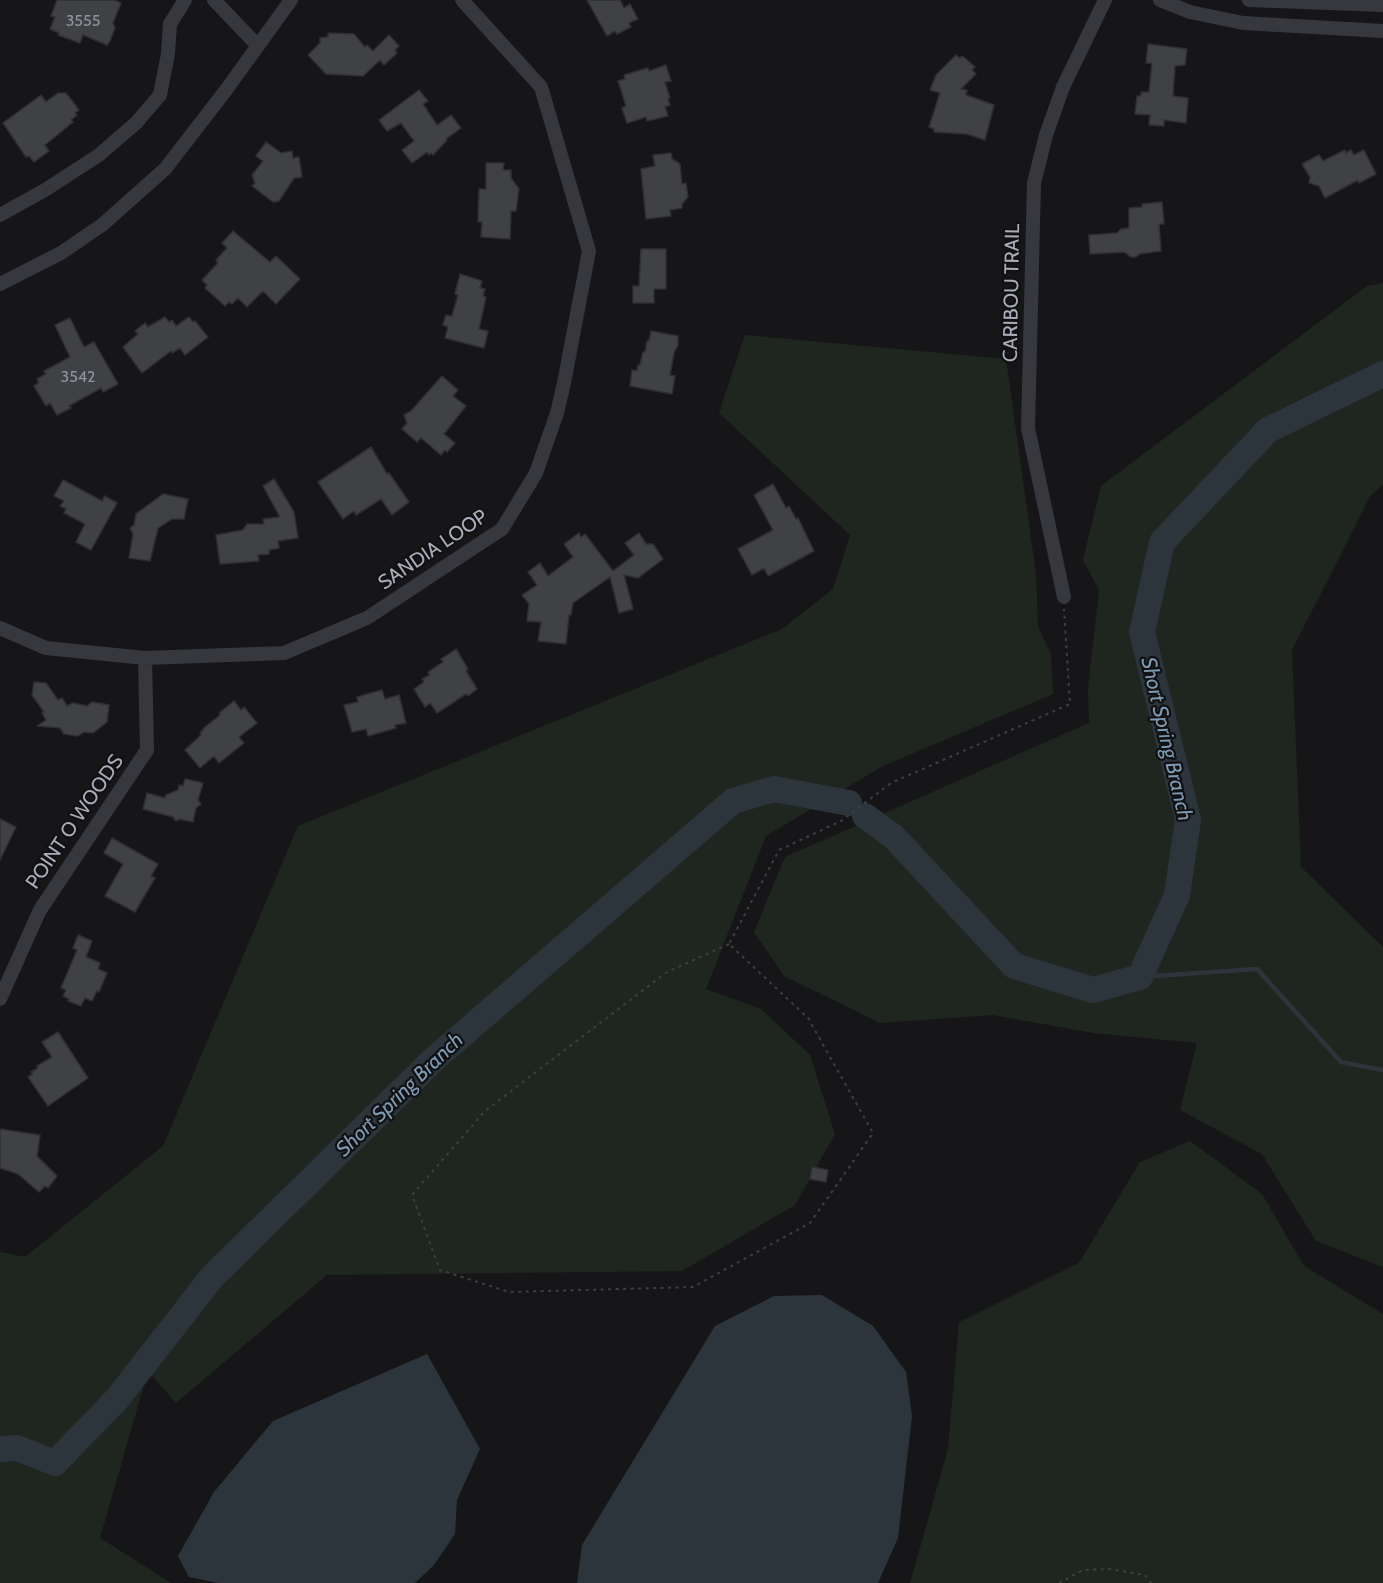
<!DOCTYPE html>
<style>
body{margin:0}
canvas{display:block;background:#161618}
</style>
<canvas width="1383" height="1583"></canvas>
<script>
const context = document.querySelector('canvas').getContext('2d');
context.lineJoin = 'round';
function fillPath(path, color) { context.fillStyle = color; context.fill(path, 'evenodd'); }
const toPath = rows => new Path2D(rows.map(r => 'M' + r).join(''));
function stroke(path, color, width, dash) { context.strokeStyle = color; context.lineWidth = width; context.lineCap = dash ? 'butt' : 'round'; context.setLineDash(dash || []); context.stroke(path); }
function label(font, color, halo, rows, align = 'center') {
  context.font = font + ' Cabin,sans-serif'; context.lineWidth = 4.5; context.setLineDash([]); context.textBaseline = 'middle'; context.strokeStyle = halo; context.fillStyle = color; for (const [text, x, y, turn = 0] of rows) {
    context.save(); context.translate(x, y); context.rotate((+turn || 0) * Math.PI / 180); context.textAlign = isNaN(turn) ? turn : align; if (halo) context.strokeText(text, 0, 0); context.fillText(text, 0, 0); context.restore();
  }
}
fillPath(toPath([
 [1383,283,1383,485,1371,495,1292,650,1301,867,1383,947,1383,1267,1316,1241,1262,1154,1180,1110,1197,1043,1094,1033,992,1015,880,1023,784,976,754,932,785,857,1089,723,1088,688,1099,590,1083,560,1101,486,1367,286],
 [745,335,1006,359,1036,574,1038,627,1051,654,1053,694,883,766,766,836,706,989,761,1009,810,1055,835,1134,795,1205,682,1271,327,1275,176,1403,148,1371,100,1538,171,1583,0,1583,0,1252,25,1257,163,1146,298,826,782,629,833,589,850,535,719,413],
 [1190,1141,1262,1194,1304,1266,1383,1314,1383,1583,910,1583,948,1449,959,1322,1079,1263,1140,1162]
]), '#1e261f');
fillPath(toPath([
 [822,1295,873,1326,906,1372,912,1416,898,1538,878,1583,577,1583,582,1545,715,1326,774,1296],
 [427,1354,480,1449,457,1500,455,1534,434,1565,415,1583,218,1583,189,1577,178,1556,214,1492,273,1421]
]), '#2c353c');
stroke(toPath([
 [1140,977,1257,969,1341,1062,1383,1070]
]), '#2c353c', 4.5);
stroke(toPath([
 [865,816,894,837,1014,966,1093,990,1140,977,1177,895,1188,820,1142,632,1162,542,1268,430,1383,374],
 [0,1449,17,1448,55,1463,117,1399,212,1277,433,1060,733,801,774,789,849,803]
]), '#2c353c', 26);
const building = toPath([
 [57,0,114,0,121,3,113,23,115,28,110,41,107,45,83,35,80,43,58,35,59,33,50,29,55,17,51,16,57,0],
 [587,0,620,0,624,8,630,4,638,19,629,23,631,27,617,34,615,31,607,36,587,0],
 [328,33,354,34,365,47,367,45,373,51,389,35,399,46,395,50,397,53,384,65,380,60,363,76,326,74,308,55,320,43,320,38,328,37,328,33],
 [1148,44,1187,49,1185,65,1175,66,1173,96,1188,98,1186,123,1164,120,1164,126,1149,125,1150,115,1135,114,1137,96,1141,96,1141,92,1149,92,1152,63,1146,63,1148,44],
 [956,55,960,58,962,56,966,59,975,67,972,70,976,74,961,89,967,90,966,95,994,105,985,140,967,134,934,132,934,129,929,127,940,93,930,90,936,75,956,55],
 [666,65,671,81,665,82,670,98,668,99,670,105,665,107,668,116,647,121,646,117,627,123,622,108,626,106,618,81,625,79,624,75,648,68,649,71,666,65],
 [419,90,428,101,423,104,437,125,451,115,461,128,446,139,447,140,433,155,431,153,429,155,427,152,412,163,402,150,414,141,401,123,387,131,379,120,419,90],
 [58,93,66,93,79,110,75,113,77,115,71,120,73,122,45,145,49,151,34,162,29,156,26,157,3,123,41,95,46,102,58,93],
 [266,142,281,153,292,151,293,158,299,157,302,177,294,178,279,201,273,202,252,186,255,183,252,175,263,161,256,156,266,142],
 [1345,150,1346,153,1351,150,1354,155,1364,150,1376,174,1359,183,1358,180,1325,198,1319,186,1309,183,1310,177,1302,164,1319,155,1323,161,1345,150],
 [671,153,672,159,680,164,682,184,686,183,688,197,682,204,682,208,670,210,671,216,646,219,641,169,655,166,653,155,671,153],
 [486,163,504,163,503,170,511,170,511,178,519,189,516,211,511,211,510,239,481,237,482,222,478,222,479,189,486,189,486,163],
 [1162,202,1164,224,1159,224,1161,251,1139,254,1136,257,1131,257,1124,252,1090,254,1089,235,1117,233,1121,229,1129,228,1129,208,1142,207,1142,204,1162,202],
 [233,231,270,262,276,256,300,279,276,304,263,291,247,307,238,298,232,304,229,302,225,306,205,288,207,285,202,280,218,263,216,260,227,248,222,243,233,231],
 [641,249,666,249,666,289,654,289,654,303,633,303,633,286,639,286,641,249],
 [460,274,482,281,480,288,485,289,483,296,486,297,479,329,488,331,484,348,445,338,448,327,443,325,446,315,452,316,458,295,455,294,460,274],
 [165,317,169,322,172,320,176,326,189,317,193,322,195,321,208,337,185,355,180,348,172,353,171,351,142,373,123,347,138,334,135,331,145,323,148,327,165,317],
 [70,318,84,347,94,342,118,384,103,392,101,388,69,406,71,408,57,415,50,403,46,406,34,386,39,383,37,379,46,374,44,371,70,357,55,325,70,318],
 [651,331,678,336,678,345,674,353,670,375,675,376,672,394,630,386,632,370,637,371,638,365,640,365,643,352,645,352,647,341,649,341,651,331],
 [442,376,458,390,453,396,466,406,444,434,455,443,447,452,445,450,441,455,421,438,417,442,402,429,407,423,404,415,411,411,442,376],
 [371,447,387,474,389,473,409,502,392,515,381,499,356,515,354,511,343,519,318,482,371,447],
 [274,479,294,512,298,538,278,541,279,548,269,550,269,554,258,555,259,561,220,564,216,535,243,530,247,524,264,524,263,519,280,517,263,486,274,479],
 [63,480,102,501,105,496,117,503,91,550,76,542,85,524,64,513,66,509,60,506,64,501,54,496,63,480],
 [773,484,786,508,789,506,796,519,798,518,814,551,768,576,764,568,752,575,738,549,773,530,754,495,773,484],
 [163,494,188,499,184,519,172,519,158,528,150,561,129,558,133,534,130,528,134,525,136,514,163,494],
 [579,533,581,537,585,534,613,571,634,555,625,543,639,533,646,544,653,544,663,559,638,578,624,575,633,609,619,613,610,577,573,603,571,615,569,615,566,644,538,641,541,622,527,621,529,604,522,595,537,585,528,572,540,563,548,576,573,557,564,544,579,533],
 [456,649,468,669,466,671,477,689,468,696,466,694,437,713,430,703,425,707,414,689,424,682,422,679,430,675,428,672,443,662,441,659,456,649],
 [34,682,46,683,58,700,62,698,67,706,73,703,87,706,92,702,109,705,107,722,93,733,84,732,78,736,64,734,60,728,37,726,46,720,42,713,44,712,32,695,34,682],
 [382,690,385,699,399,695,406,723,395,725,396,728,368,736,366,729,352,732,344,705,358,702,357,697,382,690],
 [234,701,241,710,244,707,257,723,239,737,244,743,219,763,214,756,200,768,185,750,201,735,200,733,205,727,220,715,219,713,234,701],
 [185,779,203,783,198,800,201,804,196,808,193,822,180,819,176,821,173,817,143,809,147,793,165,798,166,795,178,790,179,785,183,786,185,779],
 [0,819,16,827,0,860,0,819],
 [112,838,158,864,151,876,155,878,135,912,105,896,123,864,104,853,112,838],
 [78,935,92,941,86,957,100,963,98,969,107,973,99,992,97,991,92,1001,85,998,81,1006,68,1001,69,999,63,996,66,990,61,988,77,950,73,948,78,935],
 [58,1032,88,1078,48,1106,28,1077,33,1074,31,1072,38,1068,37,1066,52,1057,42,1042,58,1032],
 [0,1129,40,1135,37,1156,57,1176,48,1188,45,1186,39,1192,18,1174,0,1168,0,1129],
 [812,1167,828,1170,826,1182,810,1179,812,1167]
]);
fillPath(building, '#404145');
stroke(building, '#303034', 1.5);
stroke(toPath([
 [729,944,667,972,485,1111,412,1195,440,1270,509,1292,693,1287,810,1223,873,1133,808,1018,729,944,779,850,841,821,891,783,1070,704,1064,609],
 [1059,1583,1083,1570,1109,1569,1145,1575,1151,1583]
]), '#3d3f44', 2, [3, 4.5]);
stroke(toPath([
 [214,0,258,46],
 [1160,0,1190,12,1243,23,1383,31],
 [1249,0,1383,5],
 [0,215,45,190,99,155,136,123,160,95,168,54,170,24,185,0],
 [0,284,61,253,102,225,165,169,226,90,291,0],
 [1064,597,1028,428,1034,183,1046,135,1063,87,1105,0],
 [0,628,46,648,145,658,284,653,367,618,502,529,536,473,557,413,564,383,589,251,541,87,462,0],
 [0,999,40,910,147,750,145,658]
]), '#37383d', 14);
label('16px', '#8e929b', null, [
 ["3555",83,21],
 ["3542",78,377]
]);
label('20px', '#a8adb8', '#111113', [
 ["CARIBOU TRAIL",1012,293,-89],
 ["SANDIA LOOP",433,550,-34],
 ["POINT O WOODS",75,822,-56]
]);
label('italic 21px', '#7f9bb3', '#111113', [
 ["Short Spring Branch",1166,739,77],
 ["Short Spring Branch",400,1095,-44]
]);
</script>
